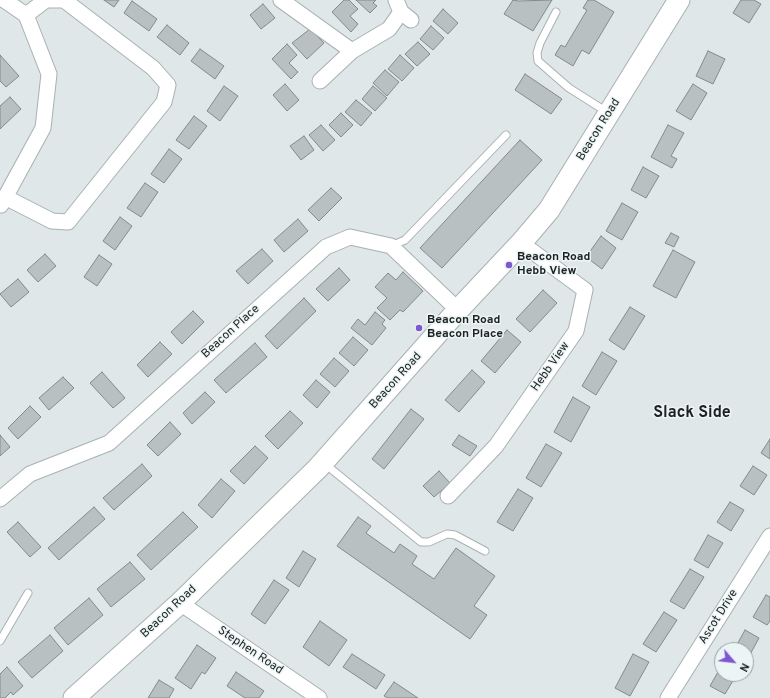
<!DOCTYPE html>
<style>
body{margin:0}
#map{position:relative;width:770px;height:698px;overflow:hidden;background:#dfe7e8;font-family:Overpass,sans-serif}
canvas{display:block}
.north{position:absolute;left:714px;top:642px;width:40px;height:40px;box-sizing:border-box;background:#ecf5f5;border:1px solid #9aa0a0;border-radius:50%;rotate:118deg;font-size:11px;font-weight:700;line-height:16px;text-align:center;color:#1e2121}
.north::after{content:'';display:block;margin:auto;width:14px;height:18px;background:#7e58d1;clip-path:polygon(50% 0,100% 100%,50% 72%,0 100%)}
</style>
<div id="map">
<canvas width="770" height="698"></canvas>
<div class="north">N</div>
</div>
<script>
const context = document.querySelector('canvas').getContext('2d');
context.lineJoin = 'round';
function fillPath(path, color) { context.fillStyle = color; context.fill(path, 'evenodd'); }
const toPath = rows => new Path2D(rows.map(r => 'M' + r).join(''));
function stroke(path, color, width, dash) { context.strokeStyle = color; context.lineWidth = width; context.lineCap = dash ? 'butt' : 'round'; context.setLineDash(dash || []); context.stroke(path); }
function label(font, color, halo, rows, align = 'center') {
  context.font = font + ' Overpass,sans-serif'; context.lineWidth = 3; context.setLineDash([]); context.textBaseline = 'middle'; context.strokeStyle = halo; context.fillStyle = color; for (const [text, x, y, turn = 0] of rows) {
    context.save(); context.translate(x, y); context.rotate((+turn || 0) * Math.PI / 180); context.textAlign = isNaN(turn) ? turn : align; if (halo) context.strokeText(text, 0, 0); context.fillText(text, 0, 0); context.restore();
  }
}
const building = toPath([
 [104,0,119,0,114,7,104,0],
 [344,0,349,0,358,9,350,16,358,24,351,32,332,12,344,0],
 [356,0,376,0,373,3,377,6,370,13,356,0],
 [513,0,518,1,552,0,533,31,504,14,513,0],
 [588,0,594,0,614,12,589,54,582,50,573,66,555,55,561,45,565,47,587,10,583,8,588,0],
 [741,0,754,0,761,4,749,23,733,13,741,0],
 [132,1,157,19,149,31,124,13,132,1],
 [263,4,275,18,261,29,250,15,263,4],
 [443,9,458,23,448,34,433,21,443,9],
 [167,25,189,43,180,55,157,37,167,25],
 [431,26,444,38,433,50,420,39,431,26],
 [310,29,324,43,307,59,292,43,310,29],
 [418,42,430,54,417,66,405,54,418,42],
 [287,44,297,55,289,63,298,72,291,79,272,59,287,44],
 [200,49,224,66,215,79,191,61,200,49],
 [708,51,725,59,713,84,696,76,708,51],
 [0,55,19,76,6,87,0,81,0,55],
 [400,55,414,68,402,81,388,69,400,55],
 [385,70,399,82,387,96,373,83,385,70],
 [525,74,562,99,551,114,515,90,525,74],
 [285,84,299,100,287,111,273,95,285,84],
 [693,84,707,93,691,120,676,111,693,84],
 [224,86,238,96,220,121,207,111,224,86],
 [373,86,387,98,375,111,362,99,373,86],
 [10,97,21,109,0,129,0,106,10,97],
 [356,100,372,113,361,126,345,112,356,100],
 [341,113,353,125,341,137,329,125,341,113],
 [194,116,207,126,189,149,176,140,194,116],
 [321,125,335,140,323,151,309,135,321,125],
 [668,125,684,133,671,156,677,159,672,168,651,157,668,125],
 [304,136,314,150,301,160,290,146,304,136],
 [520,140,542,160,442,268,420,248,520,140],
 [169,149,182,159,164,183,151,174,169,149],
 [643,167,659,176,646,198,631,190,643,167],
 [145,183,158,192,141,217,127,208,145,183],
 [331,188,342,198,319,221,308,210,331,188],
 [622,203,638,212,622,240,606,231,622,203],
 [120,217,132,226,115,250,103,241,120,217],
 [298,219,308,231,284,252,274,240,298,219],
 [671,233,679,237,674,247,665,243,671,233],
 [601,236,616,248,602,269,586,257,601,236],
 [262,249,273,261,248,284,236,271,262,249],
 [673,250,695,262,676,298,653,286,673,250],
 [45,254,56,266,38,282,27,270,45,254],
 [99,255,112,264,97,286,84,277,99,255],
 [339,268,350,280,328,301,316,289,339,268],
 [403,272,423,291,403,312,400,310,390,320,377,308,387,298,375,287,388,273,396,280,403,272],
 [18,279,29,292,11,307,0,294,18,279],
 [543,290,557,303,530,332,516,319,543,290],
 [304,298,316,311,277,349,265,336,304,298],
 [630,307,645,316,624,350,609,340,630,307],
 [193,311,204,322,182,344,171,332,193,311],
 [375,312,385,320,382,324,386,328,372,345,351,328,358,319,365,325,375,312],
 [507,330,521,342,495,373,481,361,507,330],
 [353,337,368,350,354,366,339,353,353,337],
 [160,342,172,354,148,377,137,365,160,342],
 [255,343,267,357,226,393,214,380,255,343],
 [602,352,617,361,596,395,582,386,602,352],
 [334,358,349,371,335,387,320,374,334,358],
 [472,370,485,382,459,412,445,400,472,370],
 [102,372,125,398,113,408,90,383,102,372],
 [63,377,74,388,49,410,39,398,63,377],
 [316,380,330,392,317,408,303,395,316,380],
 [205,392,215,402,192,424,183,413,205,392],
 [573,397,590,407,571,442,554,432,573,397],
 [30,406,41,417,18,439,8,428,30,406],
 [411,409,424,419,384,469,372,459,411,409],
 [290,411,303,423,278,449,265,436,290,411],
 [170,422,181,434,158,456,147,445,170,422],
 [0,435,10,447,0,456,0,435],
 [459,435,477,446,470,456,452,445,459,435],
 [770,439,770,459,761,453,770,439],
 [546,444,562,453,541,487,526,478,546,444],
 [255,446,268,458,244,484,230,471,255,446],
 [142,464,152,476,114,510,103,498,142,464],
 [753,466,767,475,754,495,740,486,753,466],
 [439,471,450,483,434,497,423,486,439,471],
 [221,479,235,491,212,518,198,505,221,479],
 [518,489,533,498,513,531,497,522,518,489],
 [730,502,744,510,731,531,717,522,730,502],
 [94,507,105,519,59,560,48,548,94,507],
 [183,512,198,527,151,570,137,555,183,512],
 [358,517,371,526,366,533,394,553,400,544,417,556,412,564,434,579,456,548,495,576,474,606,487,615,470,639,337,546,358,517],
 [18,522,41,547,30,557,7,532,18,522],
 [708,535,723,543,708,568,694,560,708,535],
 [303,551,316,559,299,587,286,578,303,551],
 [130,562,145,579,111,607,97,589,130,562],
 [690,569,704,577,684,609,670,601,690,569],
 [274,580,289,590,265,624,251,614,274,580],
 [766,595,770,597,770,621,767,625,753,617,766,595],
 [89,598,103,615,68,645,54,628,89,598],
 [664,612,677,620,656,652,643,644,664,612],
 [320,621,347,640,329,666,303,647,320,621],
 [745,630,759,638,747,660,746,650,734,650,745,630],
 [50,635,63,651,32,678,18,662,50,635],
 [197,645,216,658,205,674,202,672,191,689,175,678,197,645],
 [352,654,385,675,376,689,343,667,352,654],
 [633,654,649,662,630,696,615,688,633,654],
 [722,665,722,674,737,674,725,694,710,686,722,665],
 [7,667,23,686,13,695,11,692,5,698,0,698,0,674,7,667],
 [236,672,264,691,259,698,245,698,227,686,236,672],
 [159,680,174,689,169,698,148,698,159,680],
 [394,682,418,698,388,698,384,696,394,682]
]);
fillPath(building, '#b8c0c2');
stroke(building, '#838a8d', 1);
const service = toPath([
 [556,12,540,43,537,53,538,61,569,88,607,112],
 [391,246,405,240,506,135],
 [325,464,421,542,429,542,447,534,455,535,485,551],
 [0,641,28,593]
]);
const minor = toPath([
 [281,0,352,51],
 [396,0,401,12,411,20],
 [320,81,352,51,389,29,401,12],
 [5,197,52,221,68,222,164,102,168,85,153,68,64,0,46,0,26,15],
 [1,205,43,128,49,74,26,15,4,0],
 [448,496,496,446,576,331,585,290,521,243],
 [0,499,30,474,109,443,326,247,350,237,391,246,458,310],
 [180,603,319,698],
 [668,698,770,536]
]);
const secondary = toPath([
 [74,698,180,603,318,468,458,310,521,243,549,210,679,0]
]);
stroke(service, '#a9b1b2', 9);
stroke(minor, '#a9b1b2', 17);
stroke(secondary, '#a9b1b2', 23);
stroke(service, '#fff', 7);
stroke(minor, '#fff', 15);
stroke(secondary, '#fff', 21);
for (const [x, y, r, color] of [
 [509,265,4,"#7e58d1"],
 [419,328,4,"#7e58d1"]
]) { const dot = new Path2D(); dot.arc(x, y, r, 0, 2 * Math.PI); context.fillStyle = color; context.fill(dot); stroke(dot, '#ecf5f5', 1.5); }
label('12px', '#1e2121', '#ecf5f5', [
 ["Beacon Road",599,130,-58],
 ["Beacon Place",231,332,-42],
 ["Hebb View",551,367,-55],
 ["Beacon Road",396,381,-48],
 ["Beacon Road",169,612,-43],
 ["Ascot Drive",719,617,-58],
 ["Stephen Road",250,651,34]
]);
label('bold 12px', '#1e2121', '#ecf5f5', [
 ["Beacon Road",517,258],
 ["Hebb View",517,272],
 ["Beacon Road",427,321],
 ["Beacon Place",427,335]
], 'left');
label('bold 16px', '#1e2121', '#ecf5f5', [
 ["Slack Side",692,414]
]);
</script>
